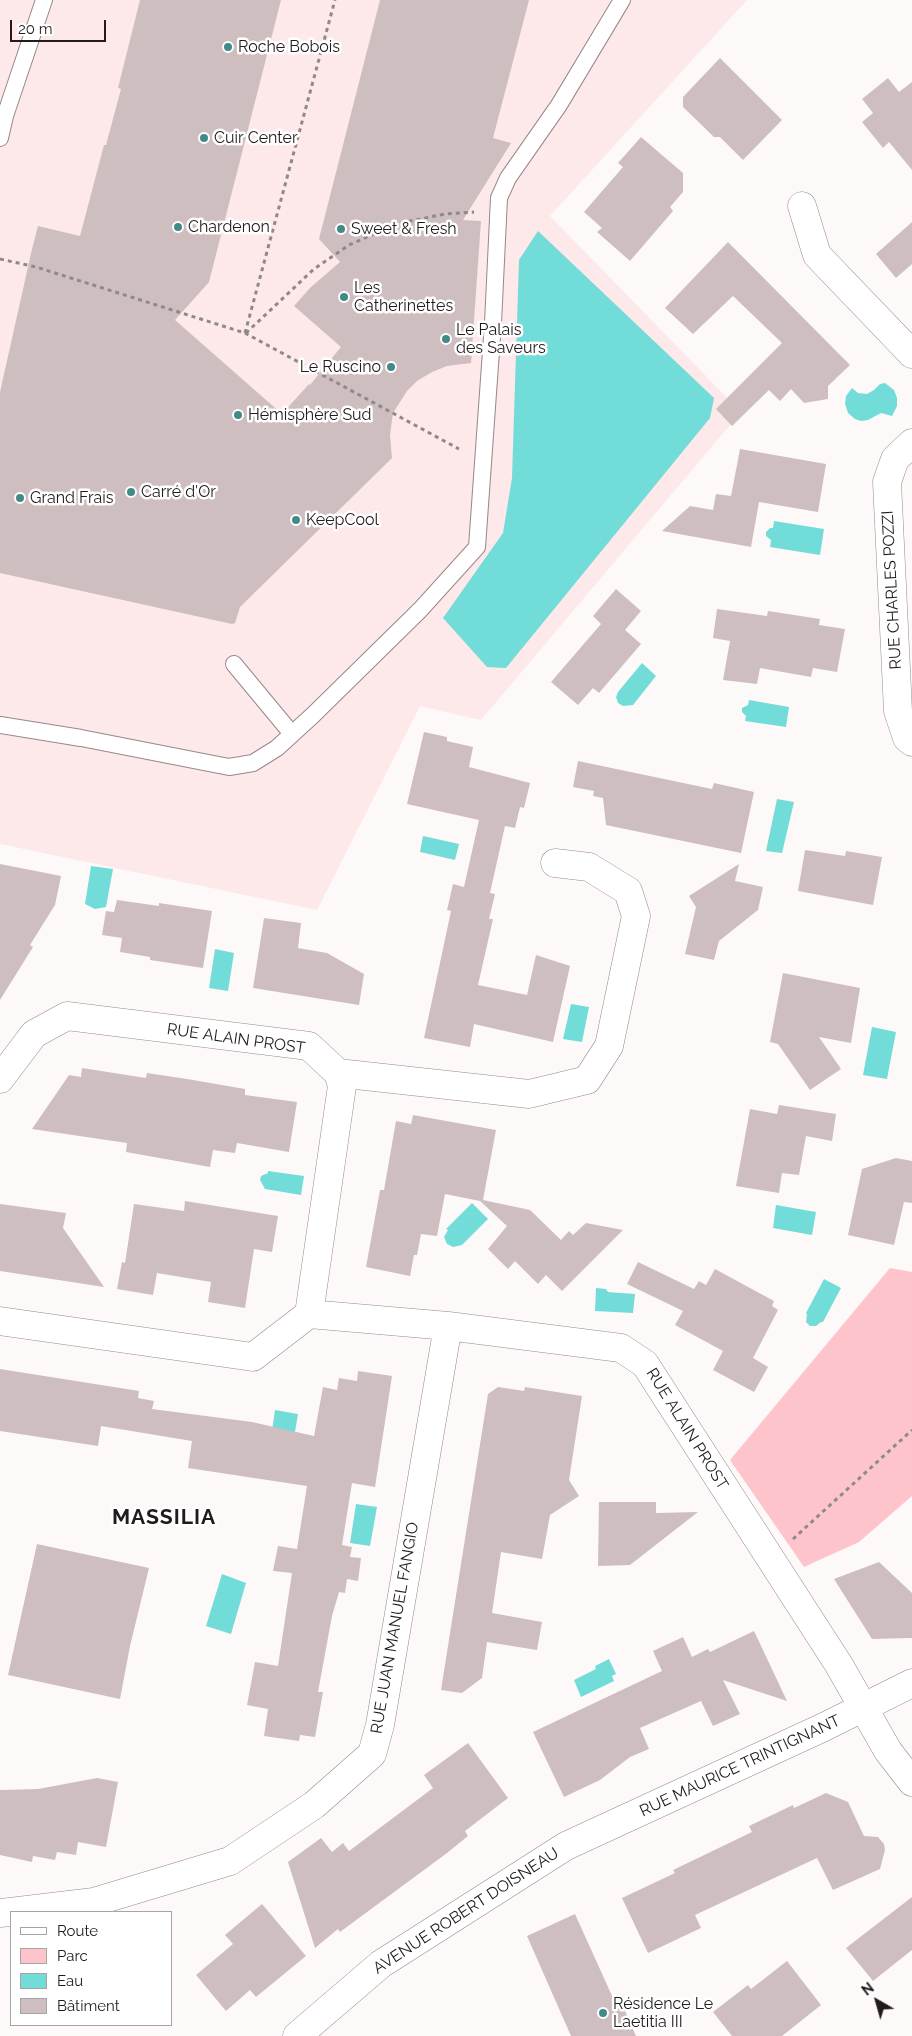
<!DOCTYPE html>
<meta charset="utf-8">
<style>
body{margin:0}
#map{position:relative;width:912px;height:2036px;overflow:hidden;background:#fdf9f9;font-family:Raleway,sans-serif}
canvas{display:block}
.legend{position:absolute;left:10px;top:1911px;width:162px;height:115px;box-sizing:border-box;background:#fff;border:1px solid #a6a4a4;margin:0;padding:6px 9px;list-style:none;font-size:15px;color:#211b1c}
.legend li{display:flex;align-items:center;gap:10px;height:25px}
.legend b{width:25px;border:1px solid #a6a4a4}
.north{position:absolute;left:852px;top:1976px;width:50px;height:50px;-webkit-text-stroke:4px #fff;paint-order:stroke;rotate:322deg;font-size:14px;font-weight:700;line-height:20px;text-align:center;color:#211b1c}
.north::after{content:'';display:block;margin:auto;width:18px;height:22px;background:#211b1c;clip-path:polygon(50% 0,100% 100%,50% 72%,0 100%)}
.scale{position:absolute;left:10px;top:20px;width:96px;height:22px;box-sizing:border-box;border:2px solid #211b1c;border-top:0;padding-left:6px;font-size:15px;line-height:18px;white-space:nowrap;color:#211b1c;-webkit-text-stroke:4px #fff;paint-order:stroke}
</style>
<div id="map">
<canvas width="912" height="2036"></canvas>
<ul class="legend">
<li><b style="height:6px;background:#fff"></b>Route</li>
<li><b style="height:14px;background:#fec4cc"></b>Parc</li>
<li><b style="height:14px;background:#72dcd9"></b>Eau</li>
<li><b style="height:14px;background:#cfbec0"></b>Bâtiment</li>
</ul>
<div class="north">N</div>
<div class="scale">20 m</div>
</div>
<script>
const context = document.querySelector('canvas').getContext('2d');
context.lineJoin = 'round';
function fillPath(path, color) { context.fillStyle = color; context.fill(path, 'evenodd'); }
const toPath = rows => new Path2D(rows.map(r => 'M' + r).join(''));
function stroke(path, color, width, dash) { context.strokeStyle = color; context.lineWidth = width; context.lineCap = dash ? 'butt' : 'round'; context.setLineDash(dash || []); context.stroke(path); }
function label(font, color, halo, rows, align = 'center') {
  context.font = font + ' Raleway,sans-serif'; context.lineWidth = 5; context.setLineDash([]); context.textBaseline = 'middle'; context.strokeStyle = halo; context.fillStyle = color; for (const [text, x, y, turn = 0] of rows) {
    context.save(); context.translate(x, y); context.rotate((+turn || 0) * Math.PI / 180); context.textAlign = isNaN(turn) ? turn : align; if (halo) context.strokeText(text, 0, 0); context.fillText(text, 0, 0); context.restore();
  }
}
fillPath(toPath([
 [0,0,747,0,550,216,741,412,481,720,420,706,317,910,0,844]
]), '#fde8ea');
fillPath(toPath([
 [890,1268,912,1272,912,1496,859,1542,804,1567,730,1460]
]), '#fec4cc');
fillPath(toPath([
 [538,231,714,398,710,418,506,668,487,667,443,618,503,533,512,478,519,260],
 [885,383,894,390,897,398,897,406,892,416,881,413,868,420,861,421,855,419,848,413,845,404,846,396,852,388,858,393,867,394,874,390,880,384],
 [774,521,824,529,820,555,770,547,771,540,766,536,766,532,770,528,773,528],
 [642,663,656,676,633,705,623,706,618,703,616,697,618,692],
 [749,700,789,707,786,727,745,721,746,716,742,712,742,708,748,705],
 [777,799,794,802,782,853,766,851],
 [423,836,459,844,455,860,420,852],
 [91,866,113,869,106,907,95,909,85,904],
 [215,949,234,953,228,991,209,988],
 [571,1004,589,1007,582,1042,563,1039],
 [872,1027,896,1032,887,1079,863,1075],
 [268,1171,304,1176,301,1195,265,1189,260,1180,261,1176,268,1173],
 [472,1203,488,1219,462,1245,453,1247,447,1244,444,1237,448,1230,446,1229],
 [776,1205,816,1212,812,1235,773,1228],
 [824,1279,841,1288,823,1322,821,1322,816,1326,810,1326,806,1322,807,1314,806,1313],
 [596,1288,606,1289,608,1292,635,1294,633,1313,595,1311],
 [275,1410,298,1414,291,1456,269,1451],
 [356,1504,377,1507,370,1546,350,1543],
 [222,1574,246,1583,231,1634,206,1626],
 [609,1659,616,1674,612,1676,614,1681,581,1697,574,1680,596,1669,595,1666]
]), '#72dcd9');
fillPath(toPath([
 [140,0,281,0,209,282,175,320,282,414,309,384,310,385,341,347,294,306,310,288,340,262,319,239,380,0,529,0,493,138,511,143,463,220,481,221,471,363,447,366,432,372,417,381,407,391,393,413,390,435,392,458,240,607,235,623,232,624,0,573,0,392,32,249,38,226,80,236,104,145,106,145,121,89,118,88],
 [720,58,782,120,743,160,720,137,714,137,683,107,683,97],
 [888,78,899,92,912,82,912,170,889,142,883,148,862,122,873,113,862,99],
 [641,137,683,173,683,192,670,207,673,211,630,261,597,232,602,228,584,212,623,167,618,163],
 [912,222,912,264,896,278,876,254],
 [728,242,850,365,828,386,828,399,804,403,791,389,780,401,769,390,732,426,716,409,782,343,733,296,693,334,665,308],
 [740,449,826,464,818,512,759,502,751,547,662,531,690,506,713,510,716,494,731,496],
 [616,589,641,611,625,630,641,644,599,693,593,688,578,705,551,682,601,624,593,616],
 [717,609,767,616,768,611,820,619,819,625,845,629,837,672,813,668,811,677,760,668,757,684,723,680,730,641,713,638],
 [424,732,447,737,447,741,473,747,469,767,530,783,524,808,520,807,515,828,505,826,490,893,495,894,489,919,493,919,478,985,527,995,536,955,570,966,553,1042,474,1024,470,1047,424,1038,451,911,447,910,453,884,464,887,479,820,407,804],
 [578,761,712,789,714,783,754,792,741,853,606,825,603,798,593,796,594,791,573,787],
 [805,850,845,856,846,851,882,857,873,905,798,891],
 [0,864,61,876,55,905,30,945,33,947,0,1000],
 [739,864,735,881,763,887,758,910,719,941,714,960,685,954,696,907,689,896],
 [117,900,159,906,159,903,212,911,203,968,150,960,150,957,120,952,122,938,102,935,106,911,114,912],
 [264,918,301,923,298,948,327,953,364,974,359,1005,253,988],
 [783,973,860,988,851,1043,819,1037,841,1069,810,1090,778,1044,770,1042],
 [82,1068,146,1078,147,1073,187,1079,245,1089,245,1095,297,1102,289,1152,237,1143,235,1153,213,1150,210,1167,126,1152,127,1143,32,1129,69,1075,81,1077],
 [779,1105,836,1114,832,1141,806,1136,799,1175,782,1173,779,1193,736,1186,750,1109,777,1114],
 [413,1115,496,1130,483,1200,530,1210,561,1240,569,1231,573,1235,586,1223,623,1230,562,1291,546,1275,538,1284,515,1261,508,1269,488,1249,507,1226,480,1201,445,1194,437,1236,421,1234,417,1255,414,1255,410,1276,366,1267,380,1190,384,1190,396,1121,411,1124],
 [896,1158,912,1161,912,1203,904,1202,894,1245,848,1235,862,1169],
 [185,1201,278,1216,272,1252,254,1249,245,1308,208,1302,211,1282,157,1273,153,1295,117,1289,122,1262,125,1263,134,1204,184,1211],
 [0,1204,66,1213,63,1228,104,1287,0,1271],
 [638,1262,694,1289,699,1281,706,1285,715,1269,774,1301,772,1306,778,1310,753,1358,768,1367,754,1392,713,1370,723,1351,675,1325,683,1311,627,1284],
 [0,1369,139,1391,138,1398,154,1401,152,1409,252,1422,314,1436,323,1387,337,1390,339,1378,357,1381,358,1371,392,1376,375,1487,352,1483,342,1545,352,1547,350,1557,361,1558,358,1581,347,1579,345,1593,339,1592,332,1616,318,1692,323,1692,315,1737,300,1735,299,1741,264,1736,268,1709,247,1705,255,1662,278,1666,292,1573,273,1571,278,1546,297,1549,307,1486,188,1468,192,1441,101,1426,98,1446,0,1431],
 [498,1387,524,1391,525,1387,582,1396,569,1480,579,1496,550,1515,542,1559,501,1552,492,1613,542,1622,537,1650,487,1642,482,1678,462,1693,441,1690,488,1394],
 [599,1502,656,1502,656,1513,698,1512,630,1565,598,1566],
 [37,1544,149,1568,130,1646,120,1699,8,1675],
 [879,1562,912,1593,912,1638,872,1639,834,1579],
 [754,1631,787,1701,723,1680,740,1714,713,1726,701,1701,640,1728,649,1749,630,1757,600,1780,564,1797,533,1732,662,1671,653,1651,683,1637,692,1657,708,1649,710,1652],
 [468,1743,508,1798,465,1831,468,1836,447,1853,340,1932,338,1929,315,1948,288,1862,321,1838,332,1852,343,1843,349,1851,433,1788,424,1775],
 [97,1778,118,1782,106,1847,78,1842,76,1855,57,1852,55,1860,33,1856,32,1862,0,1855,0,1790,38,1789],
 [826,1793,848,1802,864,1836,878,1837,884,1844,885,1850,880,1869,833,1890,817,1858,695,1915,701,1928,648,1953,622,1898,675,1873,673,1870,752,1832,749,1826,793,1805,794,1808],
 [912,1897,912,1950,873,1981,846,1948],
 [262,1904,306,1956,256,1997,250,1990,226,2011,196,1975,233,1944,225,1935],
 [575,1914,613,1998,618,1995,636,2036,571,2036,527,1936],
 [787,1961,821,2005,782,2036,732,2036,713,2012,748,1985,751,1989]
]), '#cfbec0');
const service = toPath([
 [0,138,5,116,44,0],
 [234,664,292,734],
 [0,725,81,738,229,767,253,763,277,748,313,715,420,610,477,547,493,323,499,198,508,178,559,105,622,0]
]);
const minor = toPath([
 [802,206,817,255,912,354],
 [912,443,895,459,887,482,898,711,907,738,912,742],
 [338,1073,529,1094,587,1080,609,1046,636,916,628,891,589,867,555,863],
 [0,1079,34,1034,67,1016,309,1046,338,1073,342,1086,309,1314],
 [0,1321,253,1357,309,1314,448,1326,621,1348,645,1364,839,1665,888,1751,912,1782],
 [0,1913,94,1902,230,1861,314,1805,372,1754,380,1725,448,1326],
 [297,2036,381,1964,566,1846,824,1727,912,1683]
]);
stroke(service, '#97888a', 18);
stroke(minor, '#97888a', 29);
stroke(toPath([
 [0,259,36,267,245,333,459,449],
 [245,333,335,0],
 [246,333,314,269,349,245,383,230,410,221,445,214,474,212],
 [793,1539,912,1430]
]), '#8f8a8a', 3, [4, 4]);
stroke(service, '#fff', 16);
stroke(minor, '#fff', 28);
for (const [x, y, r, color] of [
 [228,47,5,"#428a87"],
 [204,138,5,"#428a87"],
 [178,227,5,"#428a87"],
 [341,229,5,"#428a87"],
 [344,297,5,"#428a87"],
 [446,339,5,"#428a87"],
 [391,367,5,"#428a87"],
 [238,415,5,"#428a87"],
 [131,492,5,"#428a87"],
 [20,498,5,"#428a87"],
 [296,520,5,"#428a87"],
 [603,2013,5,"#428a87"]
]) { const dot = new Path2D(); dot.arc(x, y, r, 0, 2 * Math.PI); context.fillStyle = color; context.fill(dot); stroke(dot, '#fff', 2); }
label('16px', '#211b1c', '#fff', [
 ["Roche Bobois",238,47],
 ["Cuir Center",214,138],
 ["Chardenon",188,227],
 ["Sweet & Fresh",351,229],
 ["Les",354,288],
 ["Catherinettes",354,306],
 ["Le Palais",456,330],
 ["des Saveurs",456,348],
 ["Le Ruscino",381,367,"right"],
 ["Hémisphère Sud",248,415],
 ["Carré d'Or",141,492],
 ["Grand Frais",30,498],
 ["KeepCool",306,520],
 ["Résidence Le",613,2004],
 ["Laetitia III",613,2022]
], 'left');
label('16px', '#211b1c', '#fff', [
 ["RUE CHARLES POZZI",892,590,-93],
 ["RUE ALAIN PROST",236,1039,8],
 ["RUE ALAIN PROST",687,1429,58],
 ["RUE JUAN MANUEL FANGIO",395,1628,-80],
 ["RUE MAURICE TRINTIGNANT",740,1766,-25],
 ["AVENUE ROBERT DOISNEAU",466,1911,-33]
]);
context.letterSpacing = '1px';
label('bold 21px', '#211b1c', '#fff', [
 ["MASSILIA",164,1518]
]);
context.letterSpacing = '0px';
</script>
